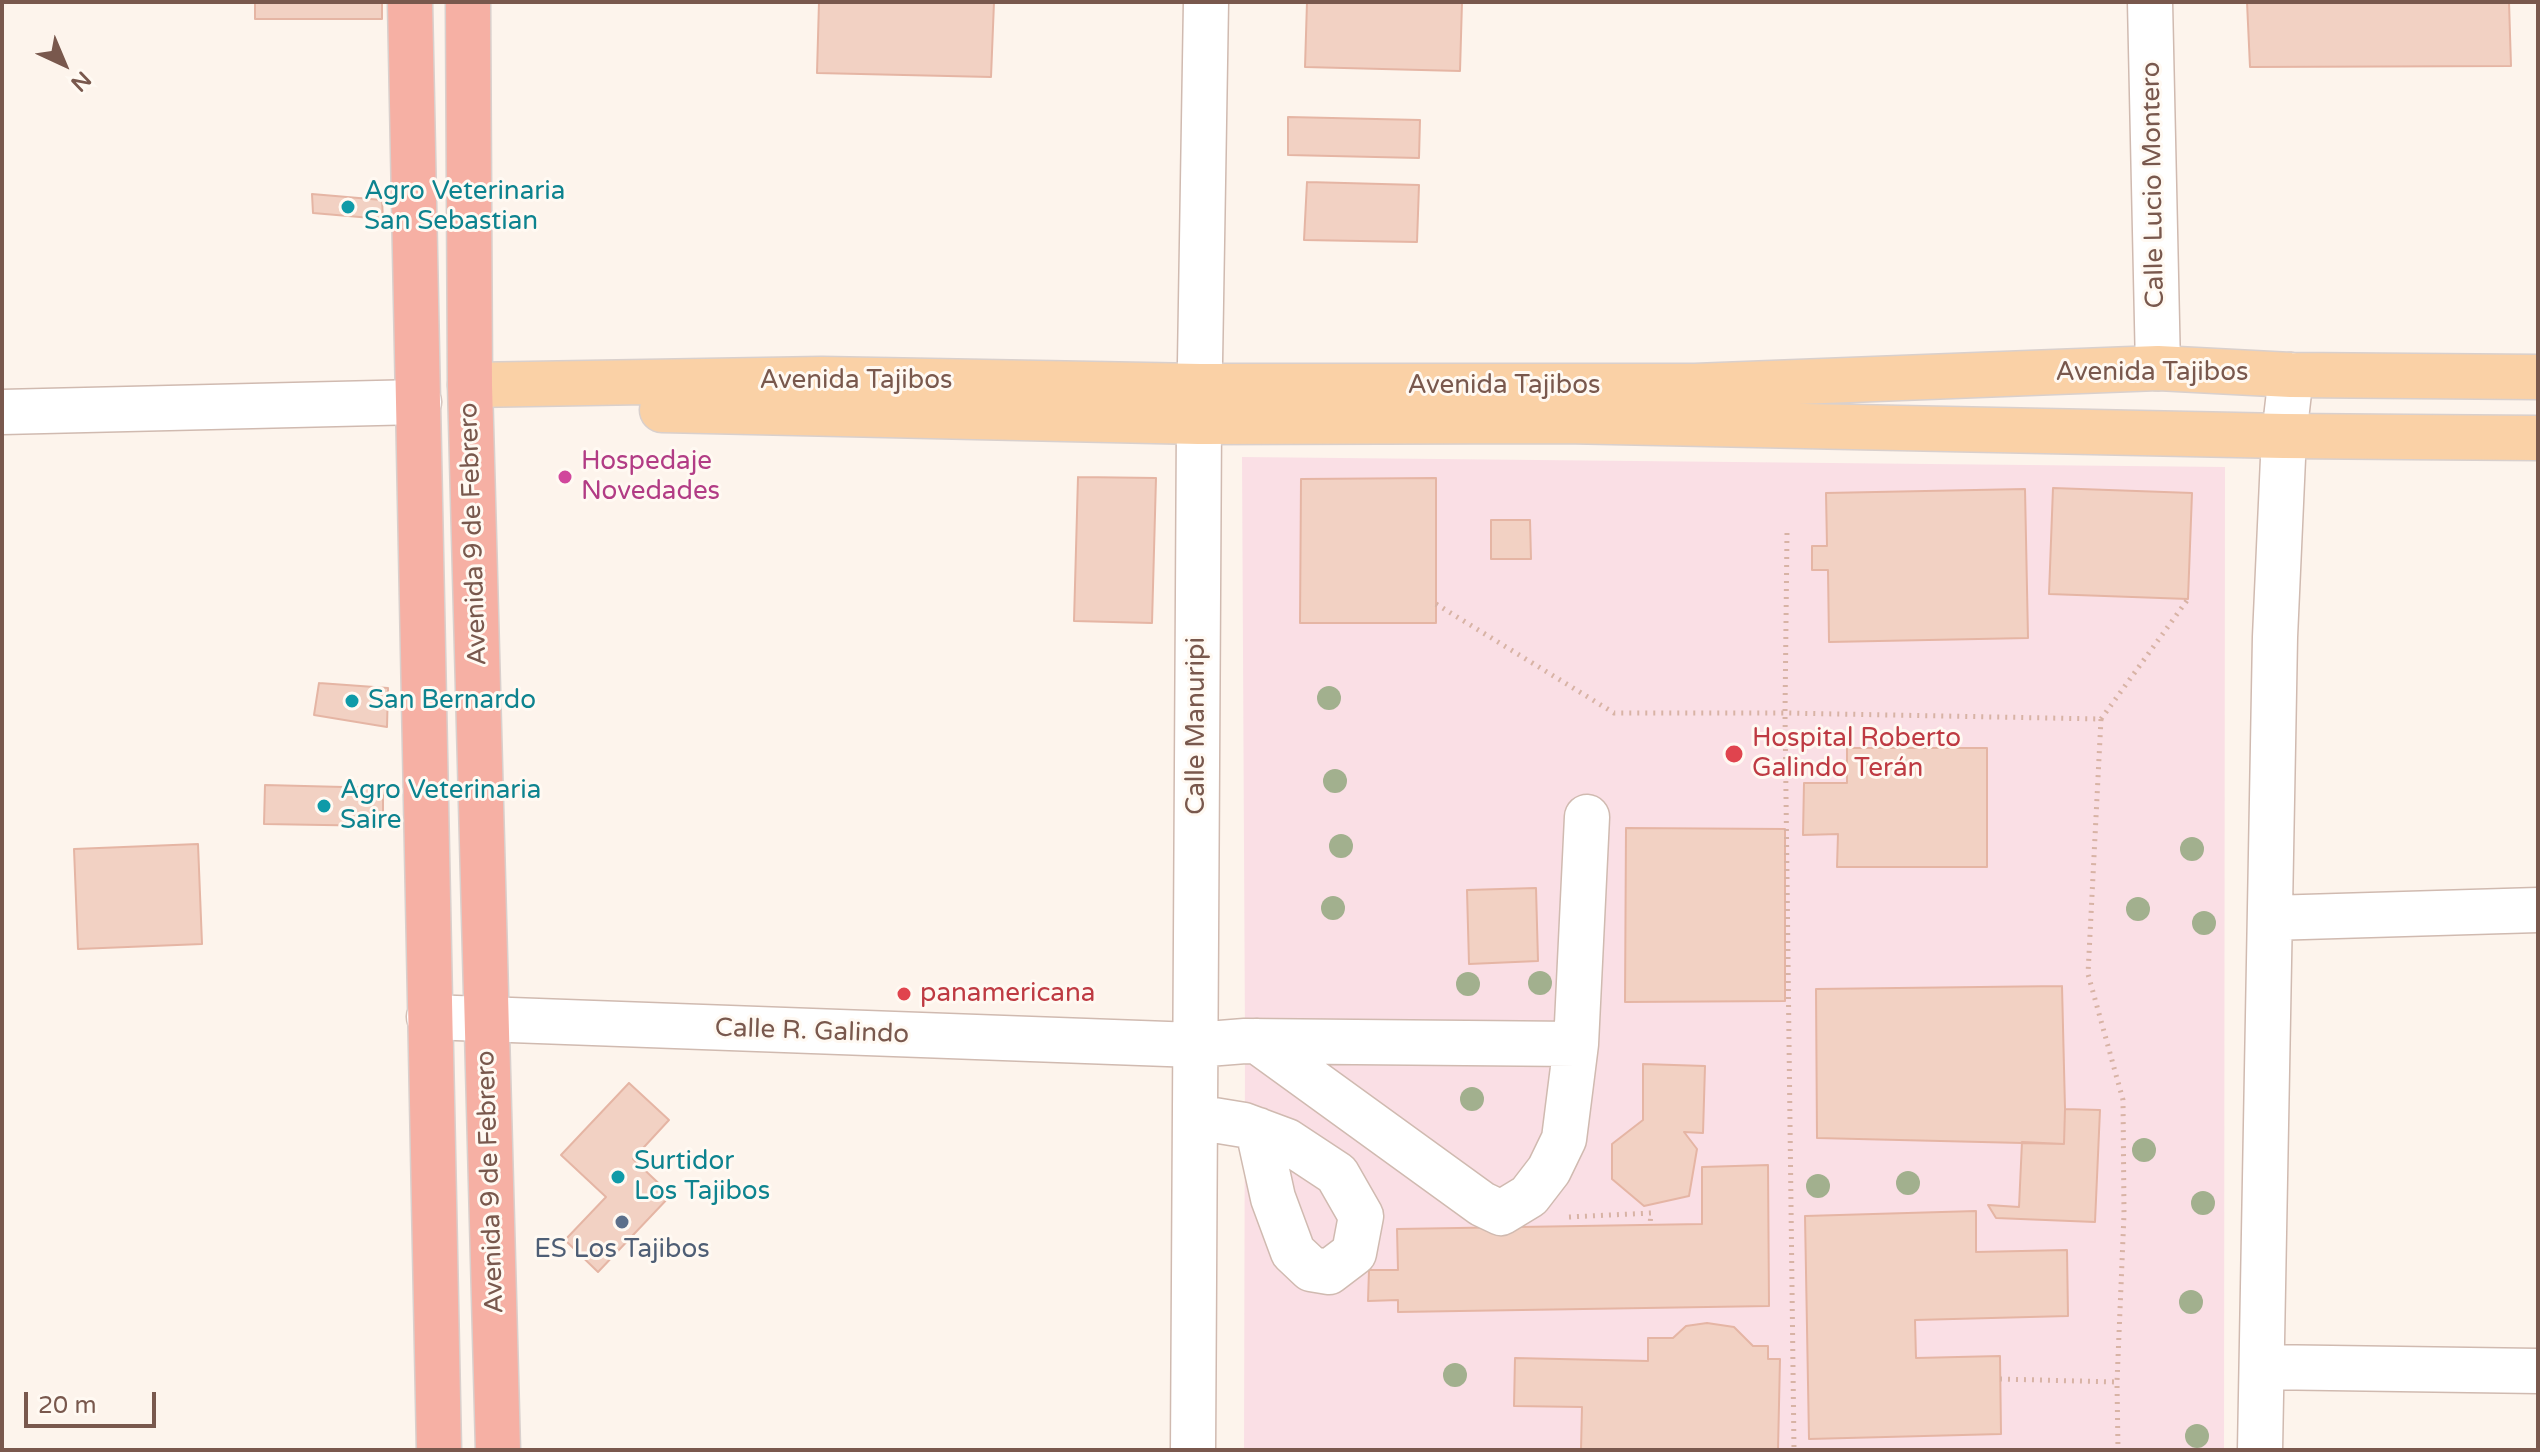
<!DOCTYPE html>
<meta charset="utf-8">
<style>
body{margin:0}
#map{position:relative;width:2540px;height:1452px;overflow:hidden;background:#fdf4ec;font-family:"Varela Round",sans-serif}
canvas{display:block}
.frame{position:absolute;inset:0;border:4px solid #79584d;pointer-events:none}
.north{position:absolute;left:24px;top:24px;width:80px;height:80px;-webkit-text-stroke:6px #fff9f2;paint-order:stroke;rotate:136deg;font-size:22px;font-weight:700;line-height:32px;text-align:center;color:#79584d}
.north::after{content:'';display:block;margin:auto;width:28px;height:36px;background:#79584d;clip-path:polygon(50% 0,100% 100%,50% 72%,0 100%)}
.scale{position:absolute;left:24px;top:1392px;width:132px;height:36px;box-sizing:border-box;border:4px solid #79584d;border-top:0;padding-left:10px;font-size:24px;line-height:28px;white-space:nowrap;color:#79584d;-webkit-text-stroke:6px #fff9f2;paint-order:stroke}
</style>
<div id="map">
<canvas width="2540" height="1452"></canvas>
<div class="frame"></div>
<div class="north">N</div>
<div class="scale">20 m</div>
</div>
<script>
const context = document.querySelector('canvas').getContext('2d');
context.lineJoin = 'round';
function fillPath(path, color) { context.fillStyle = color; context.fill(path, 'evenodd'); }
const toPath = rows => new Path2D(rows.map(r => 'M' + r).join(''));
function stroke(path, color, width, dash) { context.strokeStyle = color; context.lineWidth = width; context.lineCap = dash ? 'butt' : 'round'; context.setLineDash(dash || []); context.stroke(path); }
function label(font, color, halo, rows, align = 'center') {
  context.font = font + ' "Varela Round",sans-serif'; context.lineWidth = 6; context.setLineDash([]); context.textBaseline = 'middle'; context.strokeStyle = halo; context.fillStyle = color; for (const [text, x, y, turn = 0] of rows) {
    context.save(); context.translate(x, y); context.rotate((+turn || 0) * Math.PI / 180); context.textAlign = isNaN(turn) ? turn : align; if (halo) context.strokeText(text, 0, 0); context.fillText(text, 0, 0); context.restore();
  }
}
fillPath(toPath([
 [1242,457,2225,467,2224,1450,1244,1450,1245,1041]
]), '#fadfe5');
const building = toPath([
 [255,2,382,2,382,19,255,19,255,2],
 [819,2,994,2,991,77,817,73,819,2],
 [1307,2,1462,2,1460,71,1305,67,1307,2],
 [2247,2,2509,2,2511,66,2250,67,2247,2],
 [1288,117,1420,120,1419,158,1288,155,1288,117],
 [1307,182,1419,185,1417,242,1304,240,1307,182],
 [312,194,382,200,383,219,313,213,312,194],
 [1078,477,1156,478,1152,623,1074,621,1078,477],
 [1436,478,1436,623,1300,623,1301,479,1436,478],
 [2053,488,2192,493,2188,599,2049,594,2053,488],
 [2025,489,2028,638,1829,642,1828,570,1812,570,1812,546,1827,546,1826,493,2025,489],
 [1491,520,1530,520,1531,559,1491,559,1491,520],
 [319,683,388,688,387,727,314,715,319,683],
 [1847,748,1987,748,1987,867,1837,867,1838,834,1803,835,1804,783,1847,783,1847,748],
 [265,785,383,788,383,826,264,824,265,785],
 [1626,828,1785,829,1785,1001,1625,1002,1626,828],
 [198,844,202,944,78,949,74,849,198,844],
 [1536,888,1538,961,1469,964,1467,890,1536,888],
 [2062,986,2065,1109,2064,1144,1817,1138,1816,989,2062,986],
 [1643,1064,1705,1066,1703,1133,1684,1132,1697,1149,1689,1196,1644,1206,1612,1179,1612,1144,1643,1120,1643,1064],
 [629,1083,669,1120,633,1159,671,1195,598,1272,565,1240,606,1197,561,1155,629,1083],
 [2065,1109,2100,1110,2095,1222,1996,1218,1988,1205,2019,1207,2022,1142,2064,1144,2065,1109],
 [1768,1165,1769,1306,1398,1312,1398,1300,1368,1301,1369,1270,1398,1270,1397,1229,1702,1224,1702,1167,1768,1165],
 [1976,1211,1976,1252,2067,1250,2068,1316,1915,1320,1916,1358,2000,1356,2001,1434,1809,1439,1805,1216,1976,1211],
 [1707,1323,1734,1327,1753,1346,1768,1346,1768,1359,1780,1359,1778,1450,1581,1450,1582,1407,1514,1406,1515,1358,1648,1361,1648,1338,1673,1338,1686,1326,1707,1323]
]);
fillPath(building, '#f2d1c3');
stroke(building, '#e5b5a4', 2);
const minor = toPath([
 [2150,2,2158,368],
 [2,412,419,402],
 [2270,918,2538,910],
 [429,1017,1195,1045,1245,1041,1576,1044,1587,817],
 [1257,1041,1482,1204,1501,1213,1529,1196,1549,1170,1564,1139,1576,1044],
 [1195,1117,1244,1125,1287,1141,1337,1174,1361,1216,1354,1253,1329,1272,1311,1269,1293,1252,1273,1198,1258,1130],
 [2262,1367,2538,1371],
 [1193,1450,1199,422,1206,2],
 [2260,1450,2275,637,2284,436,2291,375]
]);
const major = toPath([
 [470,385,822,379,1200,386,1695,386,2158,368,2291,375,2538,377],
 [662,410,1199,422,1564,421,2284,436,2538,438]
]);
const highway = toPath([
 [410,2,439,1450],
 [468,2,470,385,498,1450]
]);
stroke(minor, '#d0bab0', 47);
stroke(major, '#d9d0cd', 47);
stroke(highway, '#d9d0cd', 47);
stroke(toPath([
 [1787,533,1785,713,1794,1450],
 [1436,604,1614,713,1785,713,2101,719,2088,974,2123,1100,2124,1214,2117,1382,2118,1450],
 [2101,719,2188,599],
 [1569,1217,1651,1213,1650,1225],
 [2000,1379,2117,1382]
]), '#d8b3a5', 5, [2, 6]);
stroke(minor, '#fff', 44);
stroke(major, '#fad1a6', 44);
stroke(highway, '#f6b0a4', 44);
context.fillStyle = '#a2b08e';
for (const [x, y] of [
 [1329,698],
 [1335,781],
 [1341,846],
 [2192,849],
 [1333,908],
 [2138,909],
 [2204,923],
 [1540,983],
 [1468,984],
 [1472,1099],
 [2144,1150],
 [1908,1183],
 [1818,1186],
 [2203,1203],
 [2191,1302],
 [1455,1375],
 [2197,1436]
]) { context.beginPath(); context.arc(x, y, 12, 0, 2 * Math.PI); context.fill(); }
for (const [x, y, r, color] of [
 [348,207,8,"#0f9aa8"],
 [565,477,8,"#d1479c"],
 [352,701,8,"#0f9aa8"],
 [1734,754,10,"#e0444e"],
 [324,806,8,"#0f9aa8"],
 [904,994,8,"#e0444e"],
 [618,1177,8,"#0f9aa8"],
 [622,1222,8,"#5c6f8a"]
]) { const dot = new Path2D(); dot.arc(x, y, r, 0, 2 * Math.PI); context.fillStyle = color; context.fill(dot); stroke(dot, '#fff9f2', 3); }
label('26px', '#79584d', '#fff9f2', [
 ["Calle Lucio Montero",2154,185,-91],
 ["Avenida Tajibos",2152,373],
 ["Avenida Tajibos",856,381],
 ["Avenida Tajibos",1504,386],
 ["Avenida 9 de Febrero",474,534,-92],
 ["Calle Manuripi",1197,726,-90],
 ["Calle R. Galindo",812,1032,2],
 ["Avenida 9 de Febrero",491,1182,-92]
]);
label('26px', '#0d838f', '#fff9f2', [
 ["Agro Veterinaria",364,192],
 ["San Sebastian",364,222],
 ["San Bernardo",368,701],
 ["Agro Veterinaria",340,791],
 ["Saire",340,821],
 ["Surtidor",634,1162],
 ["Los Tajibos",634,1192]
], 'left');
label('26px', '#b23c85', '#fff9f2', [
 ["Hospedaje",581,462],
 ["Novedades",581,492]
], 'left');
label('26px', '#be3a42', '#fff9f2', [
 ["Hospital Roberto",1752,739],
 ["Galindo Terán",1752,769],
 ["panamericana",920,994]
], 'left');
label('26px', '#4e5e75', '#fff9f2', [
 ["ES Los Tajibos",622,1250]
]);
</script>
